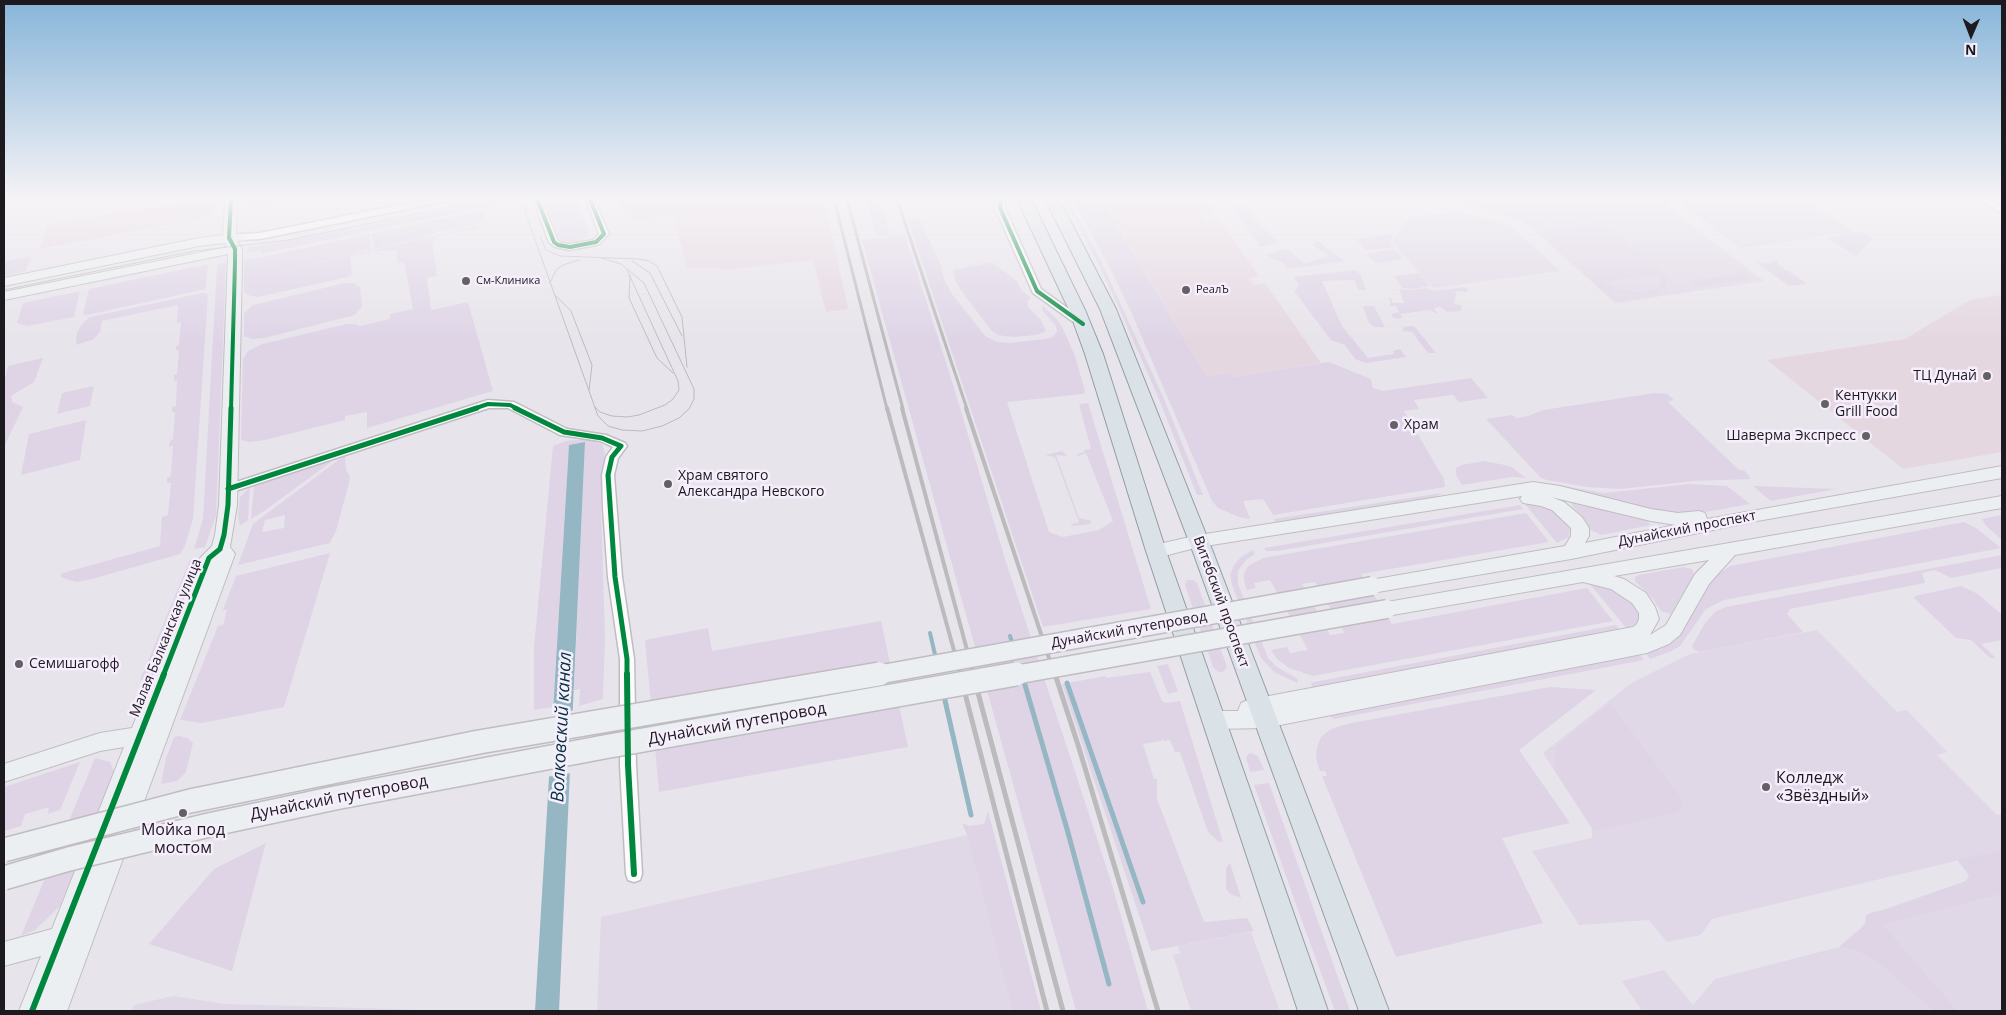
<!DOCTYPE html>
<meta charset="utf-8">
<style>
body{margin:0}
#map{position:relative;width:2006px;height:1015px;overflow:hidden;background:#e8e4eb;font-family:"Open Sans",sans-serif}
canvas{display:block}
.frame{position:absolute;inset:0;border:5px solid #1d1a1f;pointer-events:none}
.north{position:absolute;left:1946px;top:10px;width:50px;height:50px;-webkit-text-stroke:4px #f6eefc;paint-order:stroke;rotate:181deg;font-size:14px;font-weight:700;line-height:20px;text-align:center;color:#1d1a1f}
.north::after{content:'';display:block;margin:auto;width:18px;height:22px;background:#1d1a1f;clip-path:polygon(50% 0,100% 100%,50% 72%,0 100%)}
</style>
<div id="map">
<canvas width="2006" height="1015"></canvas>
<div class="frame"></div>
<div class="north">N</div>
</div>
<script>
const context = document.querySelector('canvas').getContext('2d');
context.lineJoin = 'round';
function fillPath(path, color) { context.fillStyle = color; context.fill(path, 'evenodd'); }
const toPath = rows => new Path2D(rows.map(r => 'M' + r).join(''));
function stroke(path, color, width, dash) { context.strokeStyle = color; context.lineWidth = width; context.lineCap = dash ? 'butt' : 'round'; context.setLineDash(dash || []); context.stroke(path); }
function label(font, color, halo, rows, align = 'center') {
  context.font = font + ' "Open Sans",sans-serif'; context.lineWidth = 5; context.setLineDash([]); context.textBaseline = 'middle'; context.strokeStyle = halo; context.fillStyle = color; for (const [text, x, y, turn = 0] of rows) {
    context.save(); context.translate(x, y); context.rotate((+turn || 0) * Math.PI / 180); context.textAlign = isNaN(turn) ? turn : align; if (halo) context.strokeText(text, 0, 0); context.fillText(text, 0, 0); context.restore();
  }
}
fillPath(toPath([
 [249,199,297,199,249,208],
 [618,199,824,199,848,309,826,312,813,260,725,270,718,268,687,268,674,217,635,221,622,211],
 [1103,199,1205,199,1215,213,1202,215,1206,221,1219,220,1259,276,1249,278,1253,285,1265,283,1321,363,1233,377,1230,373,1206,376],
 [216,200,214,216,40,249,47,226,141,208,167,207],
 [2002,295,2002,452,1903,469,1767,360,1905,339,1970,300]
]), '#e5d7e0');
fillPath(toPath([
 [1440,199,1672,199,1669,208,1764,281,1615,303,1523,221],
 [1684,199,1804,199,1854,232,1740,248,1682,204],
 [1459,212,1510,225,1560,271,1433,288,1392,242,1410,217],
 [1817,630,1897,712,1907,710,1947,752,1937,755,1997,815,2002,814,2002,850,1712,919,1701,935,1667,942,1649,920,1579,925,1532,851,1592,838,1592,829,1543,753,1633,682,1690,654],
 [967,835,1012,1011,597,1011,601,917],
 [2002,894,2002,1011,1958,1011,1884,925],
 [1251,932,1280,1011,1191,1011,1173,955,1180,953,1178,946],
 [1839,947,1851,949,1875,960,1933,1011,1642,1011,1622,981,1664,970,1693,1005,1715,979],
 [173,996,225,1004,428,1010,132,1011,134,1005]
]), '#e0d8e6');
fillPath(toPath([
 [501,199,513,201,261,254,261,250,244,253,249,247,288,241],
 [543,199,576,199,589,232,589,236,577,242,561,242],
 [866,199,879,199,890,235,877,237],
 [1064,199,1068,199,1101,261,1164,399,1203,495,1197,495,1159,399,1119,308,1097,261],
 [1072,199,1102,199,1206,376,1230,373,1233,377,1329,362,1371,379,1373,388,1383,391,1471,378,1488,398,1459,402,1453,395,1414,400,1419,409,1404,411,1444,479,1445,487,1273,515,1263,499,1243,501,1250,519,1239,517,1218,508,1212,501,1129,307,1106,260],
 [1528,199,1545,214,1525,216,1535,225,1541,217,1555,213,1588,217,1603,223,1663,273,1667,281,1666,287,1654,294,1642,295,1621,293,1608,289,1614,295,1609,296,1517,212,1521,212,1509,201],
 [1557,215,1580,217,1598,224,1543,231,1541,226,1543,221],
 [1659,274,1662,280,1659,288,1646,293,1621,291,1600,282],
 [1246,206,1259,224,1270,234,1269,235,1279,242,1261,247,1232,207],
 [484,210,485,218,478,224,437,232,422,238,374,249,371,234],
 [919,218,941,265,944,279,952,294,985,336,997,342,1009,343,1045,339,1053,337,1057,331,1056,326,1042,310,1043,306,1056,318,1063,329,1075,356,1085,391,1083,394,1007,402,1049,532,1063,537,1099,530,1113,521,1086,453,1078,456,1077,454,1085,452,1084,450,1091,449,1079,404,1088,403,1151,609,1043,627,910,226,909,220],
 [477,226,478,228,443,235,435,239,432,244,437,276,427,278,431,310,468,302,493,391,367,428,367,412,345,416,345,420,265,440,249,442,241,440,243,359,248,351,262,344,347,324,355,324,360,326,390,319,390,314,413,309,404,262,398,263,396,250,384,252,383,250,374,252,374,250],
 [1855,232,1860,235,1857,232,1862,232,1873,238,1856,256,1827,238],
 [369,234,371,249,254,278,371,250,371,252,350,257,352,274,348,277,258,297,248,295,244,292,244,261],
 [1394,234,1390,242,1395,247,1366,251,1356,239],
 [905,235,952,381,1005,559,1110,878,1148,1011,1076,1011,862,240],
 [1318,241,1344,261,1287,269,1282,262,1270,258,1267,254,1284,249,1289,250,1303,263,1307,263,1328,256,1311,244],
 [1393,249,1404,259,1376,263,1366,254],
 [31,256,26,271,4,276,4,262],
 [1774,261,1777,261,1778,264,1807,284,1789,286,1756,262,1769,264],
 [983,262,993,263,1017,281,1022,291,1031,298,1027,302,1028,307,1041,320,1046,331,1036,335,1013,337,998,335,992,331,962,292,955,280,953,270,983,264],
 [226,263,216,516,205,547,194,549,203,519,217,265],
 [208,264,206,289,87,315,83,314,89,289],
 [1355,270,1360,274,1366,290,1358,290,1354,280,1322,281,1342,326,1368,358,1394,354,1393,351,1400,349,1406,357,1366,363,1355,359,1345,345,1331,340,1294,291,1299,285,1293,277],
 [1419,273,1430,286,1413,289,1402,288,1394,276],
 [1747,273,1754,279,1695,287,1688,281],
 [345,283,354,283,360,287,362,306,355,315,264,338,252,339,244,336,244,313,253,305],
 [1464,287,1468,289,1467,292,1457,291,1454,303,1462,306,1461,311,1447,312,1441,307,1434,308,1437,314,1430,310,1400,314,1403,318,1397,319,1393,318,1391,314,1399,312,1396,306,1390,306,1390,300,1387,298,1391,298,1393,303,1404,303,1399,289,1414,290,1427,288,1434,291],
 [80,291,74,317,27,326,17,323,23,303],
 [202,293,208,294,193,519,185,546,180,554,92,579,77,582,66,579,60,576,63,573,160,546,162,517,168,515,171,483,167,483,167,478,171,476,173,446,169,447,170,441,173,439,175,412,172,412,172,407,176,406,177,380,174,381,174,375,177,374,179,350,176,350,176,346,179,345,181,322,177,323,178,305,102,321,100,332,94,339,76,345,77,333,82,324,90,317],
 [1365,306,1374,306,1385,327,1375,327,1369,323,1363,307],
 [1412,326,1415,327,1436,353,1428,353,1412,332,1403,331,1403,327],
 [43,358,34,382,11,396,12,402,23,407,4,447,4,382,8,366],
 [94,386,90,406,57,414,62,393],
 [1655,393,1667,394,1674,400,1668,402,1739,470,1745,471,1751,479,1695,481,1620,489,1587,487,1547,480,1541,478,1486,419,1512,415,1517,418,1528,416,1543,410],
 [86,420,80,460,21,475,29,434],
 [587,439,602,444,605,453,601,475,601,506,605,638,603,699,579,706,580,689,574,690,585,442,569,445,553,707,534,710,534,647,553,446,565,441],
 [1062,451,1067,456,1056,455,1079,518,1092,521,1089,524,1073,526,1070,525,1079,522,1055,457,1045,455],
 [345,455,346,470,350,476,349,483,336,531,330,543,238,565,253,524],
 [285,515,284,528,262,532,265,520],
 [325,461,331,462,267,509,251,519,254,486],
 [1484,461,1510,466,1526,478,1512,477,1462,485,1456,475,1456,468,1462,465],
 [1547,483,1604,493,1690,484,1727,486,1750,504,1689,515,1673,515,1553,486],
 [1753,486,1836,489,1771,501],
 [250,487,248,520,240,526,238,516,240,497],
 [1442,493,1433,498,1276,524,1274,519],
 [1572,502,1645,519,1651,525,1601,535,1591,530,1583,517,1572,506],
 [1525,504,1543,506,1552,509,1570,527,1569,537,1557,543],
 [1520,505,1523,509,1277,551,1266,551,1264,548],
 [1526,513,1549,542,1361,574,1392,624,1587,588,1613,621,1313,676,1289,668,1277,659,1271,650,1287,647,1290,653,1308,650,1270,580,1254,583,1256,588,1247,590,1244,581,1244,574,1248,566,1263,558],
 [1315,582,1344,632,1344,633,1330,635,1302,584],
 [2002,515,2002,540,1986,526,1982,519],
 [1964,522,1976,528,2001,548,1724,600,1706,609,1680,646,1672,651,1650,659,1646,653,1663,648,1676,640,1714,577,1730,566],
 [1252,550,1255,554,1246,560,1238,571,1238,584,1268,658,1277,667,1298,679,1297,683,1274,672,1261,658,1232,585,1230,575,1234,565,1240,558],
 [330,553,284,707,202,723,180,720,218,626,223,625,227,610,223,610,236,576],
 [2002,555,2002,568,1951,578,1935,570,1922,573,1925,583,1790,609,1787,614,1803,632,1700,652,1694,650,1692,646,1705,623,1715,612,1726,607],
 [190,560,200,560,153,678,140,680],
 [1684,567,1692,569,1694,574,1671,614,1661,611,1652,598,1635,581,1635,577,1639,575],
 [1187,580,1193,580,1197,583,1227,667,1223,672,1218,672,1213,667,1185,585],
 [1590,584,1607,585,1635,602,1641,617,1638,623,1627,629],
 [1961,586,1978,594,2002,615,2002,640,1981,644,1996,658,1990,658,1971,640,1956,638,1914,598,1915,596],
 [881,621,908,747,659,792,645,640,708,628,712,651],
 [1616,625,1620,630,1321,687,1312,687,1311,683,1314,682],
 [1640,655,1644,660,1334,719,1329,715],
 [1168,664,1178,691,1168,694,1157,666],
 [1150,672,1162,701,1166,703,1180,701,1223,842,1218,841,1208,832,1180,752,1175,752,1170,740,1164,741,1163,739,1161,741,1143,744,1154,779,1157,779,1157,799,1204,922,1247,918,1254,931,1151,951,1062,684,1106,676,1106,678],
 [1550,687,1596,690,1519,750,1570,823,1502,838,1543,923,1396,957,1322,776,1327,776,1325,771,1320,771,1316,759,1317,747,1321,737,1331,729,1351,723],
 [1610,703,1681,798,1682,805,1678,812,1595,831,1554,769,1556,747],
 [179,736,188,738,193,743,186,772,177,781,161,784,166,758,174,737],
 [1250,753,1258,756,1264,770,1250,772,1246,757],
 [95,758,110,762,115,774,59,907,35,930,21,936],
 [80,762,60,810,48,814,49,807,25,814,21,826,4,831,4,787],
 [1269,783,1314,910,1350,1011,1335,1011,1299,913,1254,785],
 [988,811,1041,1011,1012,1011,967,835,962,823,969,826,984,824],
 [266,843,232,971,149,944,214,869],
 [2002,850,2002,894,1884,925,1958,1011,1933,1011,1875,960,1851,949,1839,947,1861,928,1865,923,1866,915,1872,912,1880,911,1966,881,1969,875,1957,860],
 [1230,863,1241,898,1230,894,1226,889,1226,868]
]), '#ded4e6');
fillPath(toPath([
 [585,442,559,1011,535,1011,569,445]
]), '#95b6c3');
fillPath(toPath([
 [575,710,572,773,546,777,550,714]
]), '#e8e4eb');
stroke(toPath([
 [930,633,936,659],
 [1010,636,1013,645]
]), '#95b6c3', 4);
stroke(toPath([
 [1023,678,1067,829,1109,984],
 [1067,683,1143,902],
 [944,696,971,815]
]), '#95b6c3', 5);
const street = toPath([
 [429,199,446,199,442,202,260,239,241,240,236,237,241,234,260,233,429,199],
 [533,199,541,199,558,241,561,243,570,244,593,240,599,234,586,199,594,199,609,234,599,244,596,245,570,250,555,247,549,242,533,199],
 [997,199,1005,199,1005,208,1041,289,1087,322,1088,324,1087,326,1079,326,1033,293,995,208,997,199],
 [1978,199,1988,199,2002,207,2002,214,1978,199],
 [488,400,514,402,567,429,606,435,625,443,627,446,618,458,614,475,622,577,634,659,636,765,642,874,640,880,634,882,628,880,626,874,620,765,620,659,608,577,603,508,602,475,606,457,613,447,600,441,560,435,508,408,489,408,232,492,224,492,222,489,224,486,488,400]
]);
const secondary = toPath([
 [225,199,237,199,236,234,246,234,248,237,246,240,237,241,242,249,242,263,237,505,230,547,235,554,67,1011,19,1011,41,956,4,966,4,942,52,929,124,747,100,751,4,782,4,764,100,733,132,728,200,558,212,546,215,535,219,505,228,254,4,300,4,292,227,247,225,243,199,246,4,286,4,278,199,238,223,235,225,199],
 [2002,466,2002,478,1757,521,1571,559,1372,593,1365,591,1363,586,1365,581,1565,546,1571,536,1571,528,1552,510,1541,506,1523,503,1520,499,1522,496,1199,547,1156,558,1150,556,1147,551,1150,546,1199,535,1533,482,1560,486,1651,509,1678,513,1699,511,1705,513,1707,519,2002,466],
 [1551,497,1651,521,1676,525,1585,543,1589,536,1589,528,1582,517,1564,502,1551,497],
 [2002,496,2002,508,1735,555,1709,584,1680,635,1669,644,1647,653,1265,728,1212,729,1205,726,1202,720,1205,714,1212,711,1238,711,1241,703,1248,700,1633,627,1637,624,1639,619,1639,613,1632,603,1611,589,1583,582,1387,616,1380,614,1377,609,1380,604,1387,602,2002,496],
 [1709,560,1695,574,1666,625,1650,635,1659,619,1655,607,1646,593,1624,579,1614,576,1709,560]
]);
const primary = toPath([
 [1017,199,1031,199,1085,310,1103,354,1166,551,1328,1011,1298,1011,1146,551,1085,354,1069,310,1017,199],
 [1045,199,1059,199,1116,309,1213,552,1389,1011,1359,1011,1193,552,1100,309,1045,199]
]);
stroke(street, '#c0bdc2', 3);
stroke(secondary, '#c0bdc2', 2);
stroke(primary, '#929ca5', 2);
fillPath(street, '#fcfbfc');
fillPath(secondary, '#eceff1');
fillPath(primary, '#dbe2e7');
stroke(toPath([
 [512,199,523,206,598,416,608,426,622,430,642,431,662,426,679,418,689,409,694,399,694,389,644,283,621,264,601,258],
 [540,237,546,250,560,256,639,259,649,261,657,266,682,317,687,367],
 [632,261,650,273,682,336],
 [630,275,629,298,657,358,673,373],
 [550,283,556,270,563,265,579,260],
 [4,290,194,251,289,240,489,199],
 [554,294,571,311,592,365,589,390],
 [595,407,600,412,612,416,627,417,639,415,665,405,673,399,679,390,678,381,627,270]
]), '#bbbabc', 1);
stroke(toPath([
 [834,199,887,409],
 [847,199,903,409],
 [897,199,967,409]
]), '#bbbabc', 3);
stroke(toPath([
 [887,408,961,676],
 [902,408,974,676],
 [966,408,1055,676]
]), '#bbbabc', 4);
stroke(toPath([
 [960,674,1047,1011],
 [973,674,1063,1011],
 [1055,674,1079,748,1158,1011]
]), '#bbbabc', 5);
const secondaryBridgeFar1 = toPath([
 [871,676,1372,586],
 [1009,676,1387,609]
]);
const secondaryBridge = toPath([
 [4,850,190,801,479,742,879,674],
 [4,878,69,859,209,825,335,798,604,747,1016,674]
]);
stroke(secondaryBridgeFar1, '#c0bdc2', 21, []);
stroke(secondaryBridge, '#c0bdc2', 26, []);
stroke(secondaryBridgeFar1, '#eceff1', 18);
stroke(secondaryBridge, '#eceff1', 23);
stroke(toPath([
 [537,199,554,242,558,245,570,247,596,242,604,234,590,199],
 [1001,199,1000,208,1037,291,1083,324],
 [231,409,235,263,235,249,229,238,231,199],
 [473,409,488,404,510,405,518,409]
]), '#00873e', 4);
stroke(toPath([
 [515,408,564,432,602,438,621,446,612,457,608,475,615,577,627,659,627,676],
 [228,489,477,408],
 [163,676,209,558,220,549,224,535,228,505,231,408]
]), '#00873e', 5);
stroke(toPath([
 [627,674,628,765,634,874],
 [32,1011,164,674]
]), '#00873e', 6);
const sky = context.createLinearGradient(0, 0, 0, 341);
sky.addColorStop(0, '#87b5d9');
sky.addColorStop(0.58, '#f5f3f6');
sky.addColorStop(1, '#f5f3f600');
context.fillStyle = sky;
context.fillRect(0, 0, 2006, 341);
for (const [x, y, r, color] of [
 [466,281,5,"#646166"],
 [1186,290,5,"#646166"],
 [1987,376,5,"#646166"],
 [1825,404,5,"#646166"],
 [1394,425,5,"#646166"],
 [1866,436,5,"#646166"],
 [668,484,5,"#646166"],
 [19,664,5,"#646166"],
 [1766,787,5,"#646166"],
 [183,813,5,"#646166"]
]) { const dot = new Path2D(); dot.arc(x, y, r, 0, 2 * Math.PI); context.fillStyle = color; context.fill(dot); stroke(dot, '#f6eefc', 2); }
label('11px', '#1d1a1f', '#f6eefc', [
 ["См-Клиника",476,281],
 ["РеалЪ",1196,290]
], 'left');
label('14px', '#1d1a1f', '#f6eefc', [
 ["ТЦ Дунай",1977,376,"right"],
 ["Кентукки",1835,396],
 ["Grill Food",1835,412],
 ["Храм",1404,425],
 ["Шаверма Экспресс",1856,436,"right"],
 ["Храм святого",678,476],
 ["Александра Невского",678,492],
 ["Семишагофф",29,664]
], 'left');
label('14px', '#1d1a1f', '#f6eefc', [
 ["Дунайский проспект",1687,529,-11],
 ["Витебский проспект",1221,602,70],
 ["Дунайский путепровод",1129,630,-10],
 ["Малая Балканская улица",166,638,-68]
]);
label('16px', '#1d1a1f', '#f6eefc', [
 ["Дунайский путепровод",737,724,-10],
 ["Дунайский путепровод",339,798,-11]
]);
label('16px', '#1d1a1f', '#f6eefc', [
 ["Колледж",1776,778],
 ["«Звёздный»",1776,796],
 ["Мойка под",183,830,"center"],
 ["мостом",183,848,"center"]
], 'left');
label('italic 18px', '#01323e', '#f6eefc', [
 ["Волковский канал",562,727,-87]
]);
</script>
